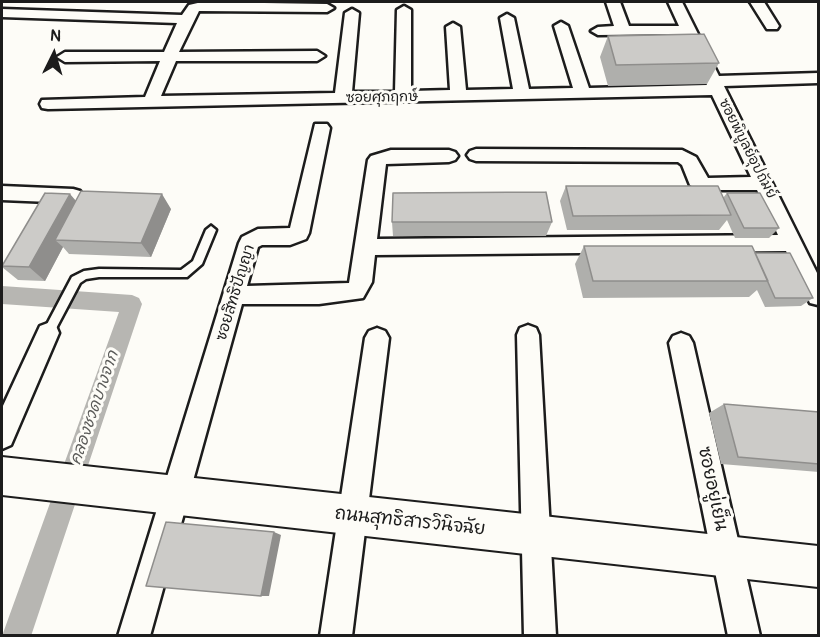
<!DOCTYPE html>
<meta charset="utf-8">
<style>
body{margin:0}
#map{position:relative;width:820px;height:637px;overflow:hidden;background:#fdfcf7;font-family:Pangolin,sans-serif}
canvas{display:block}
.frame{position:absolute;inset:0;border:3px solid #1c1c1c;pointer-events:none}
.north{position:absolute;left:24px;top:24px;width:60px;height:60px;-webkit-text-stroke:4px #fdfcf7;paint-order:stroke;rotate:5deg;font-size:16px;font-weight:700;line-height:24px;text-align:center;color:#1c1c1c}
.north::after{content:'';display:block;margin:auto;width:21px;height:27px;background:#1c1c1c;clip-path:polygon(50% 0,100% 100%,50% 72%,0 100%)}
</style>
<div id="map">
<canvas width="820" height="637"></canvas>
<div class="frame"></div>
<div class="north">N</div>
</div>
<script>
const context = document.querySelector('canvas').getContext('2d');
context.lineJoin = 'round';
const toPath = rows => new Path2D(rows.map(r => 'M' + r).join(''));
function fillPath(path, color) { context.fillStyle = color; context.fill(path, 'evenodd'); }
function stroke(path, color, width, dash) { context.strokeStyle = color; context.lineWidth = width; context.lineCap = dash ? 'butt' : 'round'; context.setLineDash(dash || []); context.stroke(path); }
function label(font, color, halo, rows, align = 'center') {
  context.font = font + ' Pangolin,"Playpen Sans Thai",sans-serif'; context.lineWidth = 6; context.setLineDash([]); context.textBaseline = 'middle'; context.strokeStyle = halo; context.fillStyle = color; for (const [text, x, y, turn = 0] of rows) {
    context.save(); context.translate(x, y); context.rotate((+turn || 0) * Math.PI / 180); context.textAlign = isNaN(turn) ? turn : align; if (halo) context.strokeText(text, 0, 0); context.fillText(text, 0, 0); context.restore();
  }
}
fillPath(toPath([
 [2,286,132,295,139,298,142,304,31,636,2,636,119,312,2,304,2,286]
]), '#b7b6b2');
const lane = toPath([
 [211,226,216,230,202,264,187,277,99,277,86,279,80,283,52,336,48,338,44,336,43,333,44,330,72,277,84,271,99,269,181,270,193,261,206,230,211,226]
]);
const street = toPath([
 [202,2,327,4,334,8,327,12,199,11,179,52,317,51,325,56,317,61,176,61,161,96,335,93,345,13,352,9,359,13,352,92,395,92,397,10,404,6,411,10,411,91,450,90,446,27,453,23,460,27,466,90,513,89,500,18,507,14,514,18,529,89,573,88,554,26,561,22,568,26,589,88,707,85,683,34,598,35,591,31,598,27,614,26,606,2,620,2,629,26,679,26,668,2,682,2,719,76,818,73,818,83,724,86,818,275,818,305,810,303,786,251,375,255,372,282,363,298,319,304,242,304,150,636,118,636,239,243,242,237,258,229,290,228,315,124,327,124,330,128,309,233,306,239,290,245,262,245,258,247,247,286,349,283,368,160,371,156,391,150,449,150,455,152,458,156,455,160,449,162,386,164,377,239,778,235,757,190,698,190,690,185,682,165,678,162,476,161,470,159,467,155,470,151,476,149,682,150,696,157,708,178,751,177,712,95,48,109,42,108,40,104,42,100,145,97,160,61,65,62,57,57,65,52,164,52,177,23,2,17,2,9,182,15,189,5,202,2],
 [750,2,764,2,779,26,777,29,767,29,750,2],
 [2,186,73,189,80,191,83,196,80,201,73,203,2,200,2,186],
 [48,323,56,326,59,333,11,445,2,449,2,408,40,326,48,323],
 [528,325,536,328,539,335,556,636,524,636,517,335,520,328,528,325],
 [377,328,385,331,389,338,352,636,320,636,365,338,369,331,377,328],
 [681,333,689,336,693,343,760,636,728,636,669,343,673,336,681,333]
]);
const secondary = toPath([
 [2,457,818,546,818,587,2,495,2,457]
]);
stroke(lane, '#1c1c1c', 5);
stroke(street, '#1c1c1c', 5);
stroke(secondary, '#1c1c1c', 4);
fillPath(lane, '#fdfcf7');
fillPath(street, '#fdfcf7');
fillPath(secondary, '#fdfcf7');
fillPath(toPath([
 [608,36,719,63,707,84,608,86,600,57],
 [566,186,723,198,727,193,779,228,769,238,735,238,727,220,719,230,567,230,560,201],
 [76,201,171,209,151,257,69,254,63,247,45,281,18,280,2,267,2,265],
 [392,222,552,222,546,236,393,236],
 [584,246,755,253,813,298,801,306,765,307,757,290,749,297,583,298,575,264],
 [724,404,819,412,819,472,721,464,709,413]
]), '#afafac');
fillPath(toPath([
 [70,194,83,209,55,240,63,247,45,281,29,267],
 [162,194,171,209,151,257,141,243],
 [274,532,281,535,269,596,261,596]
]), '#8f8e8c');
const building = toPath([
 [704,34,719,63,616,65,608,36,704,34],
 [566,186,718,186,731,215,573,216,566,186],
 [81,191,162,194,141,243,55,240,81,191],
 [546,192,552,222,392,222,393,193,546,192],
 [45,193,70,194,29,267,2,266,45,193],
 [727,193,760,193,779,228,744,228,727,193],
 [584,246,752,246,768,281,593,281,584,246],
 [755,253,790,253,813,298,775,298,755,253],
 [724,404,819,412,819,464,738,457,724,404],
 [166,522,274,532,261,596,146,586,166,522]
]);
fillPath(building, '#cccbc8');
stroke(building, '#8f8e8c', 1.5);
label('14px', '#1c1c1c', '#fdfcf7', [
 ["ซอยศุภฤกษ์",382,98,-1],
 ["ซอยพิบูลย์อุปถัมย์",747,149,63]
]);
label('15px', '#1c1c1c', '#fdfcf7', [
 ["ซอยสิทธิปัญญา",236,293,-73]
]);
label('italic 16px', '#5a5a58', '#fdfcf7', [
 ["คลองชวดบางจาก",95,408,-71]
]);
label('18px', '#1c1c1c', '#fdfcf7', [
 ["ซอยอยู่เย็น",712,489,78],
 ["ถนนสุทธิสารวินิจฉัย",410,522,6]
]);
</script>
